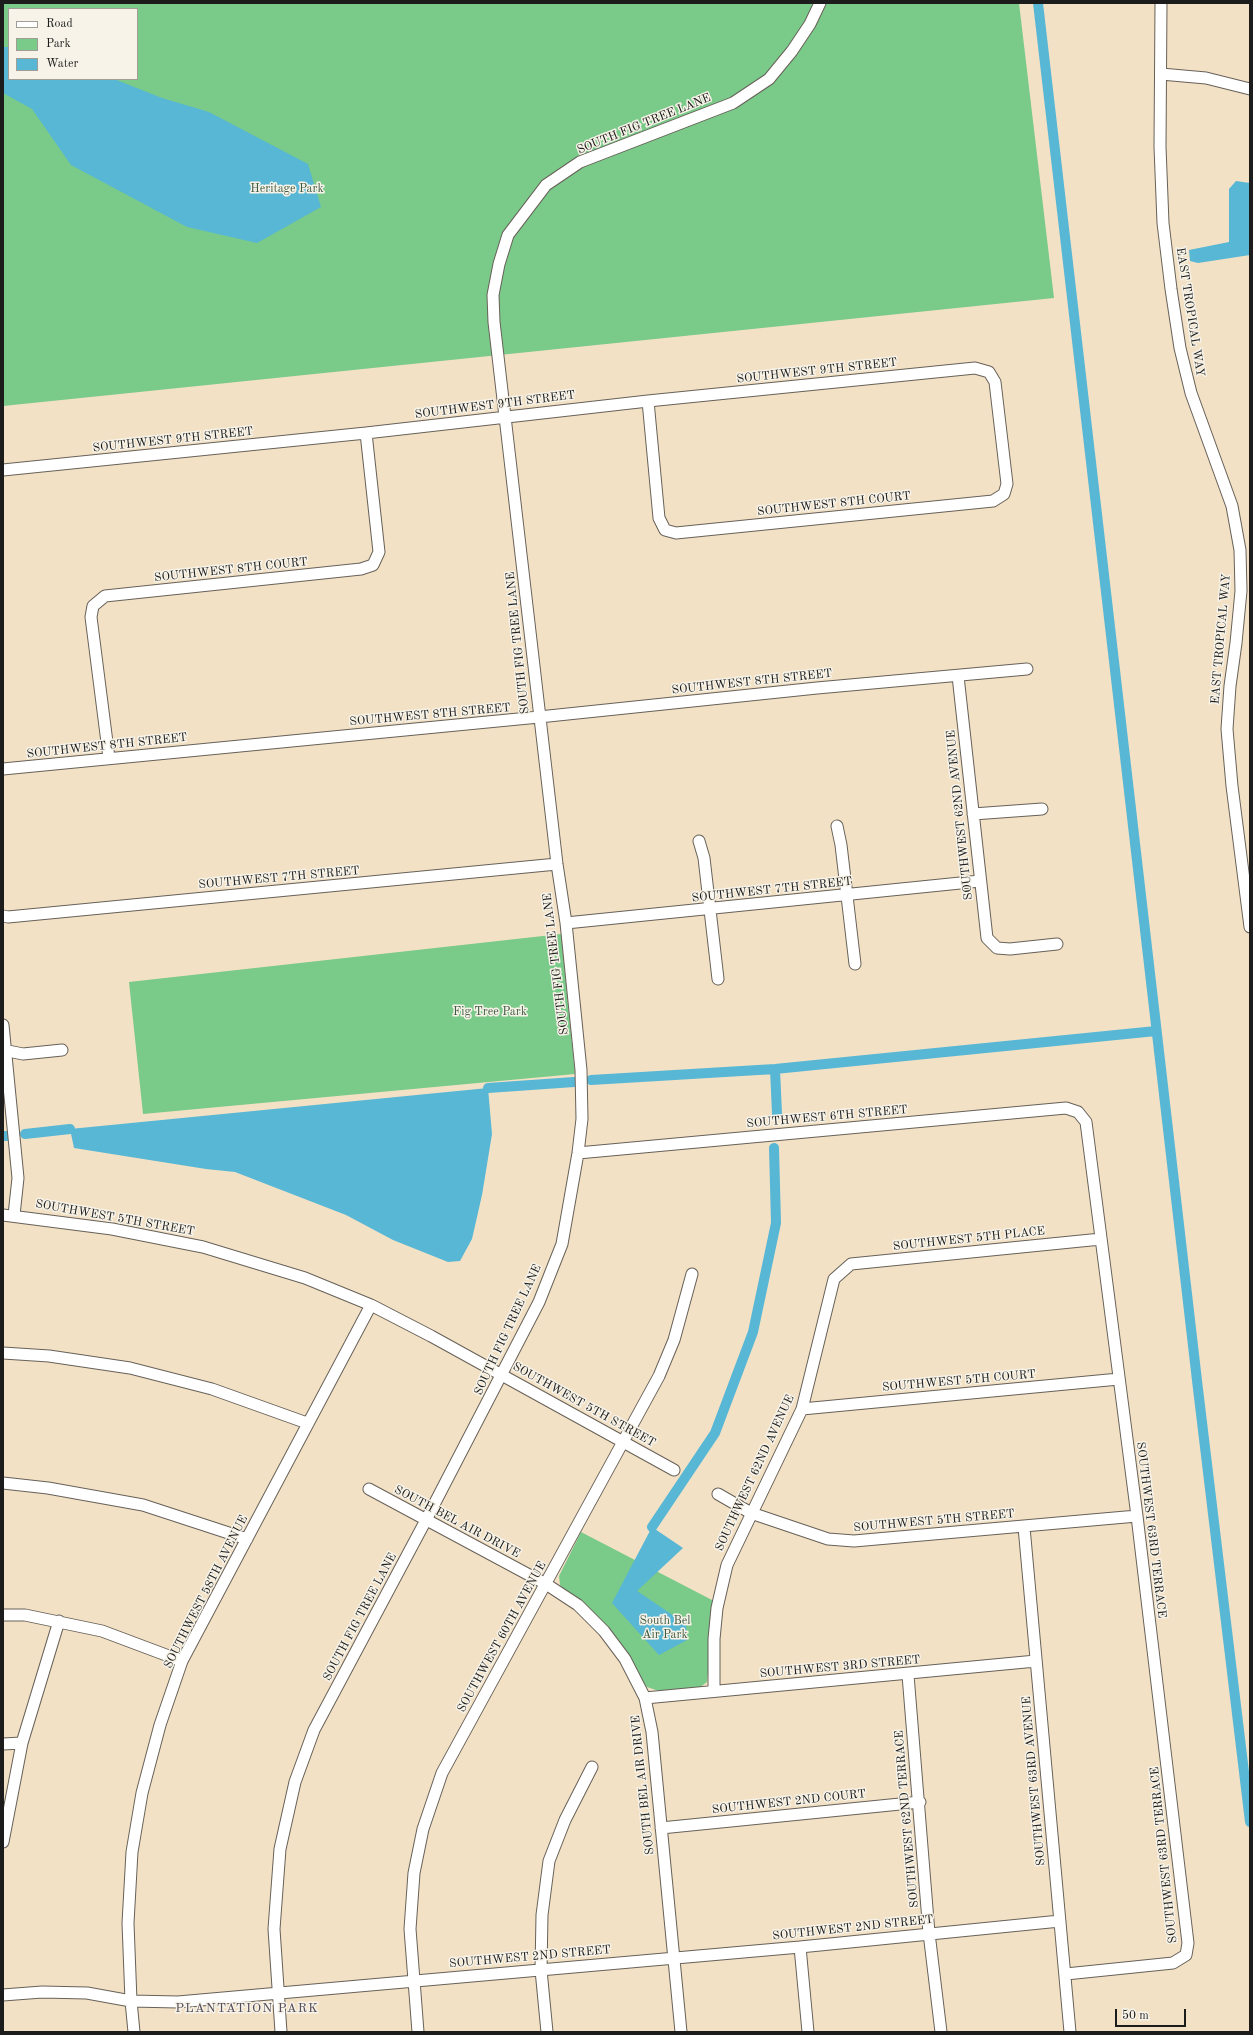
<!DOCTYPE html>
<style>
body{margin:0}
#map{position:relative;width:1253px;height:2035px;overflow:hidden;background:#f3e1c6;font-family:"Old Standard TT",serif}
canvas{display:block}
.frame{position:absolute;inset:0;border:4px solid #1c1c1c;pointer-events:none}
.legend{position:absolute;left:8px;top:8px;width:130px;height:72px;box-sizing:border-box;background:#f7f3e8;border:1px solid #9f9d96;margin:0;padding:5px 7px;list-style:none;font-size:12px;color:#1c1c1c}
.legend li{display:flex;align-items:center;gap:8px;height:20px}
.legend b{width:20px;border:1px solid #9f9d96}
.scale{position:absolute;left:1115px;top:2009px;width:71px;height:18px;box-sizing:border-box;border:2px solid #1c1c1c;border-top:0;padding-left:5px;font-size:12px;line-height:14px;white-space:nowrap;color:#1c1c1c;-webkit-text-stroke:3px #f7f3e8;paint-order:stroke}
</style>
<div id="map">
<canvas width="1253" height="2035"></canvas>
<div class="frame"></div>
<ul class="legend">
<li><b style="height:5px;background:#fff"></b>Road</li>
<li><b style="height:11px;background:#7aca8a"></b>Park</li>
<li><b style="height:11px;background:#57b7d5"></b>Water</li>
</ul>
<div class="scale">50 m</div>
</div>
<script>
const context = document.querySelector('canvas').getContext('2d');
context.lineJoin = 'round';
function fillPath(path, color) { context.fillStyle = color; context.fill(path, 'evenodd'); }
const toPath = rows => new Path2D(rows.map(r => 'M' + r).join(''));
function stroke(path, color, width, dash) { context.strokeStyle = color; context.lineWidth = width; context.lineCap = dash ? 'butt' : 'round'; context.setLineDash(dash || []); context.stroke(path); }
function label(font, color, halo, rows, align = 'center') {
  context.font = font + ' "Old Standard TT",serif'; context.lineWidth = 3; context.setLineDash([]); context.textBaseline = 'middle'; context.strokeStyle = halo; context.fillStyle = color; for (const [text, x, y, turn = 0] of rows) {
    context.save(); context.translate(x, y); context.rotate((+turn || 0) * Math.PI / 180); context.textAlign = isNaN(turn) ? turn : align; if (halo) context.strokeText(text, 0, 0); context.fillText(text, 0, 0); context.restore();
  }
}
fillPath(toPath([
 [3,3,1019,3,1054,298,3,406],
 [9,9,137,9,137,79,9,79],
 [561,934,575,1074,143,1114,129,982],
 [581,1532,712,1600,715,1604,707,1682,699,1688,659,1691,647,1687,560,1585,559,1576]
]), '#7aca8a');
fillPath(toPath([
 [3,47,9,47,9,79,114,79,162,98,209,112,308,164,321,207,257,243,187,227,71,165,32,109,3,93],
 [1236,181,1250,183,1250,255,1198,263,1190,261,1189,250,1229,242,1229,189],
 [488,1088,492,1134,482,1195,472,1239,460,1261,448,1262,393,1240,346,1215,235,1172,206,1169,74,1148,70,1129],
 [652,1527,683,1548,637,1591,686,1624,687,1640,659,1655,612,1603]
]), '#57b7d5');
stroke(toPath([
 [1038,3,1198,1389,1250,1822],
 [775,1069,777,1114],
 [591,1080,775,1069,1156,1031],
 [488,1088,574,1082],
 [25,1134,70,1129],
 [3,1136,7,1136],
 [652,1527,715,1433,753,1332,776,1223,774,1148]
]), '#57b7d5', 10);
const street = toPath([
 [1161,3,1160,147,1163,223,1171,289,1180,348,1191,393,1232,506,1240,550,1241,591,1236,643,1230,686,1227,729,1232,786,1250,927],
 [1161,74,1206,78,1250,89],
 [3,470,366,433,648,401,975,368,989,372,995,382,1007,484,1004,494,993,501,676,533,665,530,659,518,648,401],
 [958,676,987,938,997,948,1010,949,1057,944],
 [109,758,91,617,93,606,105,596,361,569,373,565,379,552,366,433],
 [3,769,539,717,817,688,1027,669],
 [973,814,1042,809],
 [837,826,841,845,855,964],
 [699,841,704,858,718,979],
 [3,916,8,917,557,864],
 [566,923,980,881],
 [3,1025,18,1178,14,1215],
 [3,1050,23,1054,62,1050],
 [578,1153,1066,1108,1078,1112,1086,1122,1137,1516,1188,1943,1186,1955,1173,1963,1066,1974],
 [3,1215,112,1229,203,1247,305,1278,371,1305,431,1336,674,1470],
 [3,1353,49,1356,130,1368,212,1389,307,1423],
 [802,1409,1119,1379],
 [3,1483,48,1488,143,1505,247,1539],
 [369,1489,546,1584,578,1605,604,1631,625,1659,645,1698,652,1732,681,2032],
 [718,1494,751,1513,828,1539,854,1541,1137,1516],
 [1024,1527,1070,2032],
 [3,1615,25,1615,102,1631,182,1661],
 [908,1675,929,1933,941,2032],
 [714,1691,714,1639,717,1608,727,1565,802,1409,834,1279,851,1264,1101,1239],
 [645,1698,1036,1661],
 [3,1744,22,1743],
 [661,1828,920,1802],
 [3,1842,22,1743,59,1621],
 [800,1947,808,2032],
 [3,1995,42,1992,87,1993,131,2001,178,2002,800,1947,1060,1921],
 [134,2032,131,2001,128,1923,132,1852,142,1793,160,1725,182,1661,371,1305],
 [281,2032,274,1929,280,1849,295,1782,314,1730,426,1520,539,1302,562,1244,578,1153,582,1119,581,1070,566,923,557,864,494,322,493,295,499,264,508,235,546,185,580,162,733,103,769,79,792,51,810,24,820,3],
 [418,2032,410,1929,414,1873,423,1829,442,1773,659,1376,674,1340,692,1274],
 [547,2032,541,1970,542,1915,549,1861,565,1820,592,1767]
]);
stroke(street, '#676158', 13);
stroke(street, '#fff', 11);
label('12px', '#1c1c1c', '#f7f3e8', [
 ["SOUTH FIG TREE LANE",644,124,-22],
 ["EAST TROPICAL WAY",1190,312,81],
 ["SOUTHWEST 9TH STREET",817,371,-6],
 ["SOUTHWEST 9TH STREET",495,405,-7],
 ["SOUTHWEST 9TH STREET",173,440,-6],
 ["SOUTHWEST 8TH COURT",834,504,-6],
 ["SOUTHWEST 8TH COURT",231,570,-6],
 ["EAST TROPICAL WAY",1221,639,-85],
 ["SOUTH FIG TREE LANE",518,643,-96],
 ["SOUTHWEST 8TH STREET",752,682,-6],
 ["SOUTHWEST 8TH STREET",430,715,-5],
 ["SOUTHWEST 8TH STREET",107,746,-6],
 ["SOUTHWEST 62ND AVENUE",960,815,-96],
 ["SOUTHWEST 7TH STREET",279,878,-5],
 ["SOUTHWEST 7TH STREET",772,890,-6],
 ["SOUTH FIG TREE LANE",556,964,-97],
 ["SOUTHWEST 6TH STREET",827,1117,-5],
 ["SOUTHWEST 5TH STREET",115,1218,10],
 ["SOUTHWEST 5TH PLACE",969,1239,-6],
 ["SOUTH FIG TREE LANE",508,1330,-65],
 ["SOUTHWEST 5TH COURT",959,1381,-5],
 ["SOUTHWEST 5TH STREET",584,1405,29],
 ["SOUTHWEST 62ND AVENUE",755,1473,-65],
 ["SOUTHWEST 5TH STREET",934,1521,-5],
 ["SOUTH BEL AIR DRIVE",457,1522,28],
 ["SOUTHWEST 63RD TERRACE",1151,1530,83],
 ["SOUTHWEST 58TH AVENUE",206,1592,-63],
 ["SOUTH FIG TREE LANE",360,1617,-62],
 ["SOUTHWEST 60TH AVENUE",502,1637,-61],
 ["SOUTHWEST 3RD STREET",840,1667,-5],
 ["SOUTHWEST 63RD AVENUE",1034,1781,-95],
 ["SOUTH BEL AIR DRIVE",643,1785,-96],
 ["SOUTHWEST 2ND COURT",789,1802,-6],
 ["SOUTHWEST 62ND TERRACE",907,1819,-95],
 ["SOUTHWEST 63RD TERRACE",1164,1855,-96],
 ["SOUTHWEST 2ND STREET",853,1928,-6],
 ["SOUTHWEST 2ND STREET",530,1957,-5]
]);
label('12px', '#3d5942', '#f7f3e8', [
 ["Heritage Park",287,189],
 ["Fig Tree Park",490,1012],
 ["South Bel",665,1621],
 ["Air Park",665,1635]
]);
context.letterSpacing = '1px';
label('13px', '#564d5b', '#f7f3e8', [
 ["PLANTATION PARK",247,2009]
]);
context.letterSpacing = '0px';
</script>
